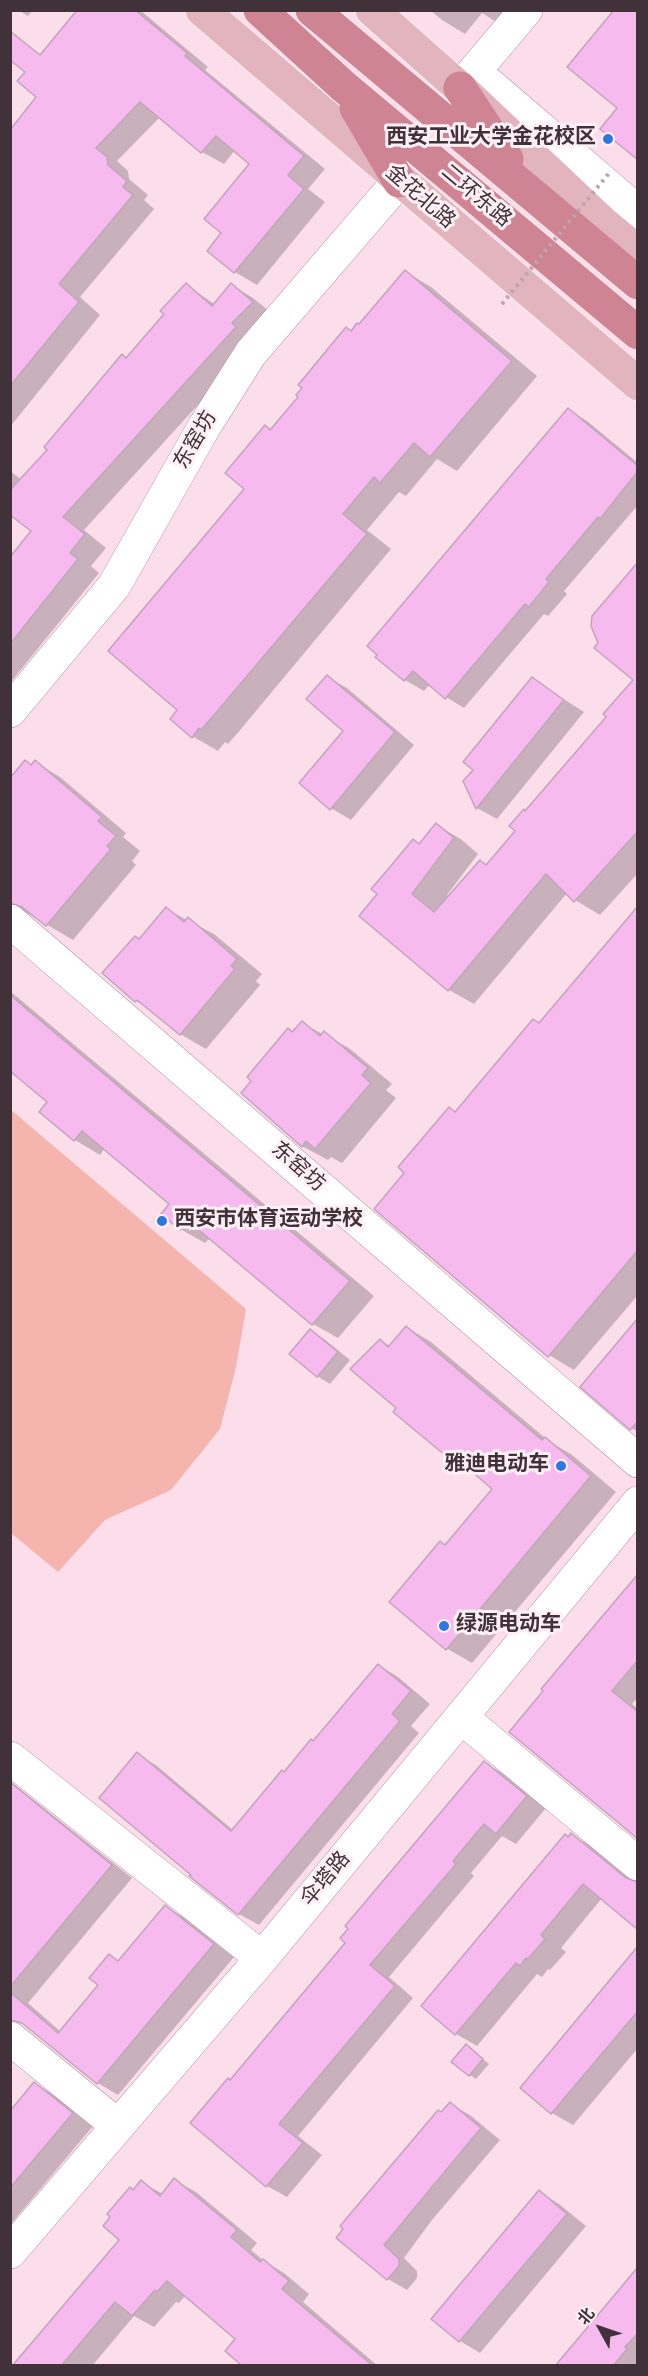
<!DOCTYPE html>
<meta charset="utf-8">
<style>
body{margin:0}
#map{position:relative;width:648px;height:2376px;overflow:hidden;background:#fcdeeb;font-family:Spectral,"Noto Sans SC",serif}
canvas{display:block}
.frame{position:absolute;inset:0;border:12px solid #403238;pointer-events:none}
.north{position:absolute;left:570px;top:2298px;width:60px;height:60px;-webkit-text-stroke:4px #fff0f6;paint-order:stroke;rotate:310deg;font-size:16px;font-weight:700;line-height:24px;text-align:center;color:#403238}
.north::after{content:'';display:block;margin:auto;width:21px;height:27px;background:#403238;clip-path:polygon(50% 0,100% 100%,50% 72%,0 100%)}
</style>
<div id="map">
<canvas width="648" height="2376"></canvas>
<div class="frame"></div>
<div class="north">北</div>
</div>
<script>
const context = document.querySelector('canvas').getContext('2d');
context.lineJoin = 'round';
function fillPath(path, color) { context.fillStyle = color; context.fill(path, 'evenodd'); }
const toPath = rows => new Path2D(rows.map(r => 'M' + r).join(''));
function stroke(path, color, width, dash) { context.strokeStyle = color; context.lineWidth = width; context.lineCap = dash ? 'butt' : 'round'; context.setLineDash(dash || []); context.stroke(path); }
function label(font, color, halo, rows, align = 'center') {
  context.font = font + ' Spectral,"Noto Sans SC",serif'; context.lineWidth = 6; context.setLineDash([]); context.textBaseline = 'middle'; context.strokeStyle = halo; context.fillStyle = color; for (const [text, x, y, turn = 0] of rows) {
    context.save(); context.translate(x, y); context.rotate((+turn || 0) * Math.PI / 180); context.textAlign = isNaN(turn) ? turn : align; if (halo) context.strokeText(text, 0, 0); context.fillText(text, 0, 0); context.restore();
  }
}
fillPath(toPath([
 [11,1110,246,1309,236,1367,220,1429,171,1490,105,1520,58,1572,11,1533]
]), '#f5b4ad');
fillPath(toPath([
 [18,10,33,10,28,16],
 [78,10,140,10,208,67,205,70,325,169,308,189,325,202,257,285,235,272,209,251,224,233,252,164,235,150,224,164,202,152,160,117,117,161,128,171,129,179,148,195,144,200,154,209,80,297,100,315,10,427,10,133,39,97],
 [430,10,533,10,501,25,482,13,465,34,442,20],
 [406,272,431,287,537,376,457,471,437,459,406,496,399,492,367,530,391,549,241,729,228,744,225,742,218,751,192,736,180,710,265,427,271,431,352,332,359,326],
 [186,285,216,305,232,285,253,298,274,315,257,340,84,530,106,548,91,566,99,573,10,683,10,560,33,531,10,513,10,471,22,480,166,314],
 [569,410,587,421,638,463,638,505,564,591,567,594,548,616,544,614,464,708,446,697,430,684,424,691,405,680,378,657],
 [327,677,347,688,414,745,351,820,331,808,345,730],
 [532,679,584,712,497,819,477,808,465,782,475,770],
 [638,720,638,873,600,915,575,900,567,893,474,1004,449,990,361,916,379,894,413,841,420,845,437,825,462,840,478,854,447,895,449,897,480,861,487,866,517,830,526,812],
 [35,762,60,777,126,833,123,837,140,851,132,861,136,865,73,940,10,903,32,766],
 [638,908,638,1295,574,1370,549,1355,456,1113,540,1024],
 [166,909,214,934,262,974,256,981,260,985,206,1049,180,1034,152,1010,136,1001,140,940],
 [10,991,374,1296,338,1338,313,1324,210,1238,205,1243,180,1229,171,1204,105,1148,100,1155,75,1140,50,1102,10,1069],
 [302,1023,349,1048,392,1084,386,1090,396,1098,342,1163,331,1157,328,1160,302,1146,288,1030,293,1033],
 [638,1321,638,1432,631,1428],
 [406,1327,431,1342,550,1442,571,1454,616,1492,472,1663,446,1648,446,1546,495,1488,473,1470,447,1455,395,1411,398,1407,380,1340,390,1346],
 [311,1331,324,1339,350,1360,330,1384,317,1376],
 [638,1576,638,1697,632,1704,638,1709,638,1837,511,1732],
 [378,1665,398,1677,430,1704,411,1726,419,1733,259,1925,239,1914,138,1754,157,1766,233,1830,313,1742],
 [485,1763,504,1774,546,1808,516,1844,502,1836,471,1873,474,1876,389,1977,413,1998,298,2136,322,2155,287,2197,267,2186,192,2123,230,2082,347,1943,350,1929],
 [10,1781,132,1878,28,2003,61,2032,100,1985,109,1956,120,1962,166,1907,187,1919,234,1957,118,2095,98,2083,30,2028,10,2016],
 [571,1835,593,1847,637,1884,602,1898,561,1948,566,1952,550,1970,548,1969,542,1977,537,1974,477,2046,456,2034,423,2006],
 [638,1949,638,2048,573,2125,552,2113],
 [466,2046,489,2064,476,2079,470,2075],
 [35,2084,56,2096,93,2126,10,2225,10,2113],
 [450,2104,470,2115,500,2140,432,2220,404,2258,417,2271,417,2278,407,2290,388,2279,338,2237],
 [174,2180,196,2192,257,2243,251,2250,264,2261,284,2273,309,2294,303,2302,378,2366,244,2366,237,2339,186,2295,179,2303,176,2302,154,2327,134,2316,92,2366,14,2366,121,2239,134,2191,141,2182,163,2194],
 [539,2192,559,2204,586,2226,480,2353,460,2341,433,2318],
 [638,2270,638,2366,557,2366]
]), '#0003');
const building = toPath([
 [77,10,135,10,187,53,185,56,304,156,288,175,304,189,234,273,207,251,221,233,204,219,249,164,216,136,201,153,140,102,96,148,107,157,108,165,127,181,123,187,133,195,59,284,79,302,10,386,10,130,36,97,17,81,25,72,10,60,10,31,40,55,77,10],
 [614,10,638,10,638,160,600,129,617,108,567,67,614,10],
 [405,270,512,361,430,457,414,443,380,483,374,477,343,514,367,534,215,714,201,730,199,728,192,738,170,719,177,710,108,651,244,489,225,473,265,425,270,430,298,397,296,395,302,388,298,385,346,327,351,331,357,323,359,324,405,270],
 [186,283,212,306,231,283,253,302,232,323,236,327,63,517,85,534,70,553,78,559,10,644,10,557,31,531,10,515,10,490,47,450,44,447,122,354,126,358,164,314,160,311,186,283],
 [568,408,638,466,638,471,600,519,598,517,546,579,549,582,529,607,525,604,445,699,413,671,404,681,375,657,377,655,367,646,568,408],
 [638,562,638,831,574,902,546,874,448,991,359,916,377,894,371,889,390,867,413,839,419,844,436,823,454,838,412,894,434,912,480,860,486,865,515,831,509,826,524,809,525,811,606,717,603,714,633,680,594,648,598,643,591,626,592,616,638,562],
 [327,675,395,732,330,810,299,783,343,731,306,699,327,675],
 [532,677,564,700,476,809,463,781,473,770,463,762,532,677],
 [25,760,31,765,35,760,102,817,98,821,116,836,107,846,111,849,46,926,22,907,10,903,10,778,25,760],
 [638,906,638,1250,548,1357,374,1209,404,1173,398,1167,449,1107,455,1112,533,1019,539,1023,638,906],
 [166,907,184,922,188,917,237,959,231,966,235,969,180,1035,137,1000,135,1002,102,973,135,936,139,939,166,907],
 [10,995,350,1281,312,1325,188,1221,180,1230,161,1214,169,1204,82,1131,74,1141,39,1112,47,1102,10,1071,10,995],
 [302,1021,320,1036,324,1031,368,1068,362,1075,371,1083,315,1149,306,1141,302,1147,241,1093,251,1081,247,1077,288,1028,292,1032,302,1021],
 [638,1318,638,1421,630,1430,580,1387,638,1318],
 [406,1326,542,1440,545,1437,591,1476,446,1650,389,1602,440,1541,445,1545,492,1489,449,1452,446,1456,393,1412,396,1408,350,1369,380,1339,388,1347,406,1326],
 [310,1329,338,1352,317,1377,289,1354,310,1329],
 [638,1574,638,1660,612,1691,638,1712,638,1839,509,1732,543,1691,541,1689,638,1574],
 [378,1664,411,1691,392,1714,400,1721,238,1915,189,1876,191,1875,99,1798,137,1752,231,1831,282,1770,284,1772,311,1739,313,1741,378,1664],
 [484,1761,527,1796,496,1834,484,1824,453,1861,456,1864,370,1965,395,1986,279,2124,303,2143,266,2187,190,2123,228,2078,230,2080,345,1943,340,1938,348,1929,345,1926,484,1761],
 [10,1782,112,1865,10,1987,10,1782],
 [571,1833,626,1878,638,1882,638,1930,583,1884,541,1935,545,1939,528,1959,526,1958,520,1966,516,1963,455,2035,421,2006,565,1834,568,1837,571,1833],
 [165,1905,214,1944,97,2084,22,2023,10,2020,10,1992,58,2033,98,1985,89,1978,109,1954,118,1961,165,1905],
 [638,1946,638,2011,551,2114,520,2088,638,1946],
 [466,2044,483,2059,469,2076,451,2062,466,2044],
 [34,2082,73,2113,10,2188,10,2111,34,2082],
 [450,2102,481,2128,384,2245,399,2259,399,2266,387,2280,336,2238,343,2229,340,2226,438,2110,441,2112,450,2102],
 [174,2178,237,2230,231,2237,260,2262,263,2259,289,2281,282,2289,373,2366,242,2366,225,2351,235,2339,167,2281,157,2292,155,2290,132,2316,115,2302,61,2366,12,2366,119,2240,103,2226,110,2217,107,2214,130,2187,133,2190,141,2180,160,2196,174,2178],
 [539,2190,567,2214,459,2342,431,2319,539,2190],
 [638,2267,638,2333,625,2347,627,2349,613,2366,555,2366,638,2267]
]);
fillPath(building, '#f6baee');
stroke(building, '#c1a4bc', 1.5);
const minor = toPath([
 [460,88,490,85,638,212],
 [460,88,526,10],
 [10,711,114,586,204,427,251,353,399,181],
 [10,921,638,1461],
 [461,1717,638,1864],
 [10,1758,262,1958],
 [10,2038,118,2126],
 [10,2252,262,1958,638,1503]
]);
const major = toPath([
 [202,10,638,384],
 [372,10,460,88,603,223,638,252]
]);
const highway = toPath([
 [260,10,343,86,638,333],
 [312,10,638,283],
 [460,88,507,159],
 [356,108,399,181]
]);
stroke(minor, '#af8d9c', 34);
stroke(major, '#fff', 34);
stroke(highway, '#fff', 34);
stroke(minor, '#fff', 33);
stroke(major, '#e2b5be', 33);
stroke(highway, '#cf8493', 33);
stroke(toPath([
 [502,304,610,172]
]), '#bda4af', 4, [3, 4.5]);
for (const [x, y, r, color] of [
 [608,139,6,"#2d77e3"],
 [162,1221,6,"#2d77e3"],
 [561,1466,6,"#2d77e3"],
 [444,1626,6,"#2d77e3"]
]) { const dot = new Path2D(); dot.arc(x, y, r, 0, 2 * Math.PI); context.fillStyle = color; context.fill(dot); stroke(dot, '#fff0f6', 2); }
label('bold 21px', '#403238', '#fff0f6', [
 ["西安工业大学金花校区",596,139],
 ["西安市体育运动学校",174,1221,"left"],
 ["雅迪电动车",549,1466],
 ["绿源电动车",456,1626,"left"]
], 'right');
label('21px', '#403238', '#fff0f6', [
 ["二环东路",475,197,40],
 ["金花北路",419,198,41],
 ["东窑坊",197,441,-60],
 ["东窑坊",297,1168,41],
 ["伞塔路",327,1880,-50]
]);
</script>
